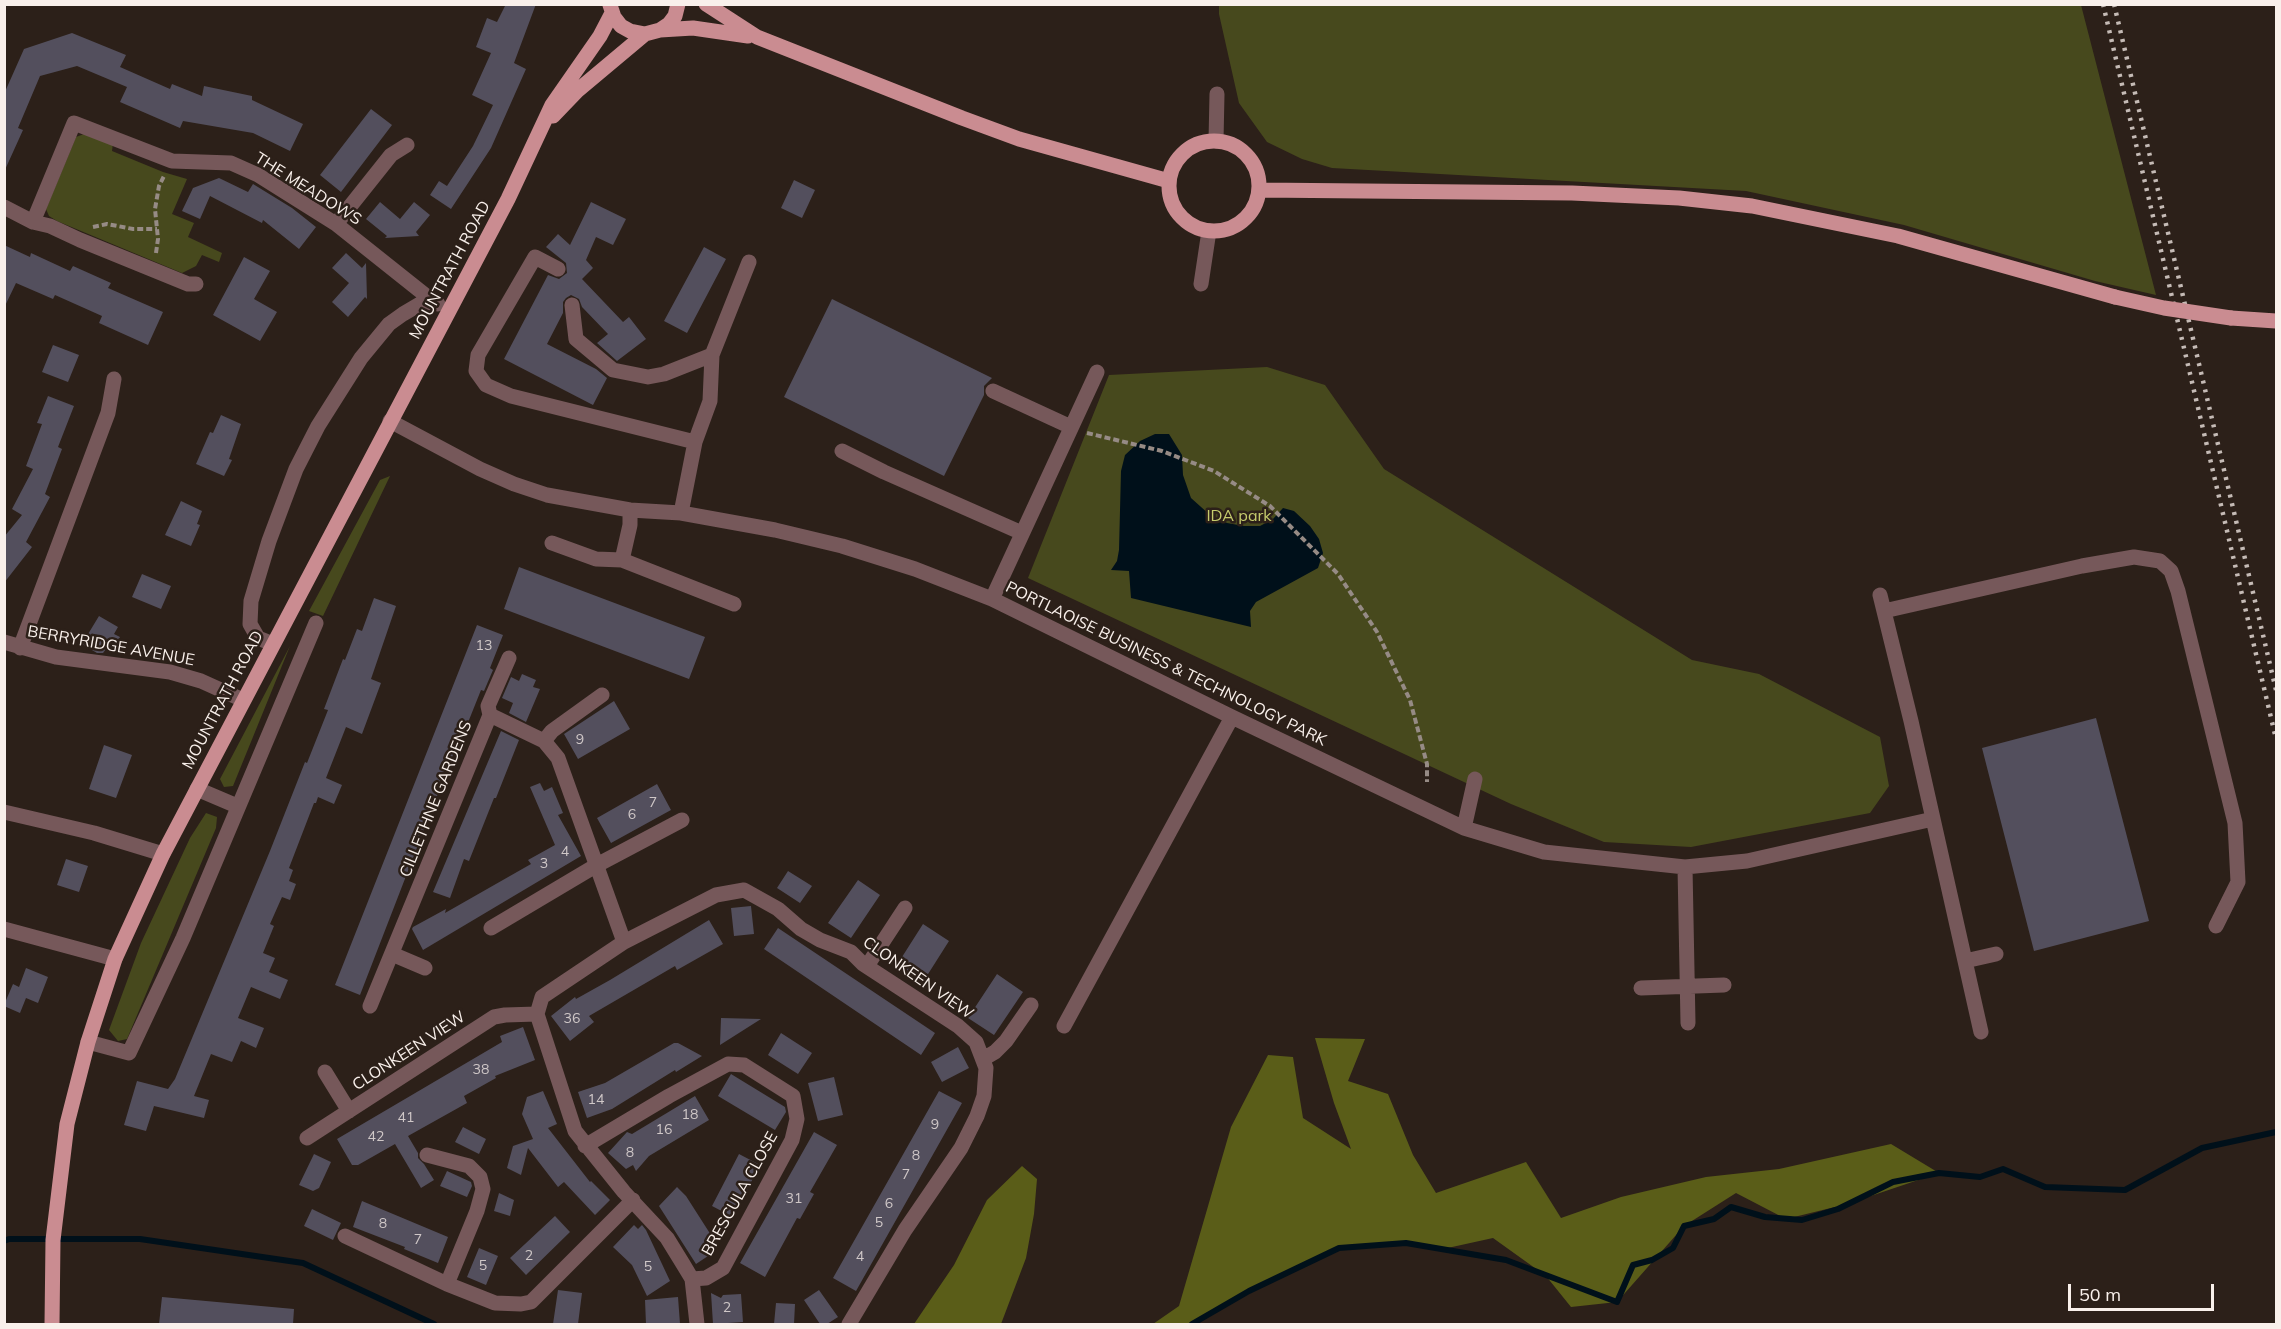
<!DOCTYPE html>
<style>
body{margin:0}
#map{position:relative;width:2281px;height:1329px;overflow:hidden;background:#2c2019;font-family:Mulish,sans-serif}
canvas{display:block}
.frame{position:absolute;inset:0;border:6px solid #f9f0eb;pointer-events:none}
.scale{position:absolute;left:2068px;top:1284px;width:146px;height:27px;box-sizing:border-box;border:3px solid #f9f0eb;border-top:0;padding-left:8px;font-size:18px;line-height:21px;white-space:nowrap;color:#f9f0eb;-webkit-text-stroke:4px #2c2019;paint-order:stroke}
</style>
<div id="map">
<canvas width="2281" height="1329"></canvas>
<div class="frame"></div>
<div class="scale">50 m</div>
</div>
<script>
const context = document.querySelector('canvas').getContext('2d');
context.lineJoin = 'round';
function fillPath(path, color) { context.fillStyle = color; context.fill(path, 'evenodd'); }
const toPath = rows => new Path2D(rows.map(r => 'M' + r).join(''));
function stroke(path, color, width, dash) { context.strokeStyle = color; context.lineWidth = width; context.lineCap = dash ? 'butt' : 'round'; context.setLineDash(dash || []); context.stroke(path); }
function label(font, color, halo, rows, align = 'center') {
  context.font = font + ' Mulish,sans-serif'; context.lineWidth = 5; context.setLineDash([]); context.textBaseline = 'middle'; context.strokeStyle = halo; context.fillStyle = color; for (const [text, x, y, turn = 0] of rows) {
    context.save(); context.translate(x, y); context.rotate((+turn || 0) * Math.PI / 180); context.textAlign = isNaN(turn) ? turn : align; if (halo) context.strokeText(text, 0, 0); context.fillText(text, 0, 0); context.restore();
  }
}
fillPath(toPath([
 [1219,5,2081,5,2156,295,2095,281,1904,225,1746,191,1332,168,1302,159,1267,142,1239,103,1219,14],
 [84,134,113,143,112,151,163,172,187,179,172,214,194,223,188,237,222,253,219,262,202,255,196,266,182,273,57,221,49,216,46,209,76,137],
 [1267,367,1325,385,1384,469,1692,660,1759,674,1880,737,1889,786,1870,813,1691,847,1604,842,1511,804,1028,578,1109,375],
 [390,476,323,616,309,611,380,480],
 [290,646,233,786,224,787,220,779],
 [206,813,217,817,216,828,127,1039,118,1041,109,1030,141,943,190,838]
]), '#47491d');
fillPath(toPath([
 [1315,1038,1365,1039,1348,1081,1388,1094,1413,1155,1436,1193,1526,1162,1561,1218,1621,1197,1706,1177,1779,1169,1891,1144,1939,1173,1847,1204,1786,1219,1736,1193,1684,1226,1617,1302,1571,1307,1546,1276,1493,1238,1443,1249,1390,1244,1339,1248,1235,1300,1194,1324,1153,1324,1179,1306,1231,1127,1268,1055,1293,1057,1303,1118,1351,1149,1334,1103],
 [1022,1166,1037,1179,1034,1214,1026,1258,1001,1324,914,1324,954,1265,987,1200]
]), '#5a5d18');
fillPath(toPath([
 [1155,434,1169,434,1182,455,1183,475,1191,498,1210,515,1227,523,1244,526,1260,526,1273,519,1283,508,1294,511,1310,526,1319,539,1323,553,1318,568,1256,602,1250,611,1251,627,1131,598,1129,571,1111,570,1117,561,1119,550,1121,471,1125,455,1140,441]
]), '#00101a');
stroke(toPath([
 [4,1241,9,1239,140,1239,303,1263,434,1324],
 [1192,1324,1249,1291,1339,1248,1406,1243,1506,1260,1617,1302,1633,1265,1652,1260,1673,1248,1684,1226,1714,1219,1731,1207,1765,1217,1802,1220,1838,1209,1893,1182,1939,1173,1980,1177,2003,1169,2045,1187,2125,1190,2202,1148,2276,1132]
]), '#00101a', 6);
fillPath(toPath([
 [506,4,536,4,514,63,526,69,491,148,451,209,430,195,439,181,447,186,473,146,493,105,472,95,491,53,476,47,487,18,497,22],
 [72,33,126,55,120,67,170,89,172,84,202,96,204,86,252,96,252,100,303,124,290,151,253,133,183,121,180,128,120,102,127,87,77,66,40,76,18,128,23,130,4,172,4,94,24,49],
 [371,109,392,125,341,192,320,175],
 [219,178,248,192,253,184,292,208,316,227,299,249,263,220,262,223,210,196,200,219,182,211,193,188],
 [794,180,815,190,802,218,781,208],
 [380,202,400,219,414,202,430,215,416,232,419,236,385,238,387,236,366,219],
 [591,202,626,219,613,245,596,237,586,260,593,268,582,279,623,322,629,317,646,339,617,361,597,343,608,334,582,307,579,299,571,295,566,298,563,302,563,313,547,344,596,369,607,378,593,405,504,359,548,275,559,279,567,273,566,263,546,247,558,234,570,245],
 [4,245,30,257,31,253,70,271,73,266,111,283,108,288,163,312,148,345,99,323,102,316,55,295,53,299,16,283,4,308],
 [704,247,726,259,687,333,664,321],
 [346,253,362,268,366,263,367,299,365,297,348,317,332,302,349,283,332,268],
 [244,257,270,271,254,299,277,312,260,341,213,315],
 [832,299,992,378,984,386,984,395,944,476,784,397],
 [53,345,79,355,68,382,42,372],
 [48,396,74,406,58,447,62,449,45,494,50,497,26,542,32,547,4,583,4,537,22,515,12,509,33,469,26,466,42,424,37,423],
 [221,415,241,424,229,459,232,460,224,476,196,464,210,432,213,433],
 [181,501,202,511,197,524,200,525,191,546,165,535],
 [519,567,705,637,689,679,504,609],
 [142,574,171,586,161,609,132,597],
 [374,598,396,606,371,679,381,683,362,734,346,727,326,778,342,785,334,804,318,797,316,803,314,803,289,868,293,870,289,881,296,884,290,900,282,897,270,924,274,926,263,953,275,958,269,972,288,980,280,999,251,987,238,1018,264,1028,256,1048,241,1041,232,1062,211,1054,194,1096,209,1100,204,1118,154,1106,146,1131,124,1125,137,1081,168,1089,175,1079,270,851,305,762,307,763,328,710,324,709,343,659,345,660,357,629,362,631],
 [99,616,118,627,114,634,120,637,112,652,106,649,103,653,97,653,82,644],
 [477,625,503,635,490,668,493,670,484,691,481,690,463,735,461,734,360,995,335,985],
 [522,674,536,680,533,687,540,689,526,722,509,713,513,703,502,698,511,677,519,681],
 [614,701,630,729,578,759,564,734],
 [2096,718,2149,921,2034,951,1982,748],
 [501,731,519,740,496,798,494,798,469,861,464,859,450,898,433,892],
 [104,745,132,755,116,798,89,789],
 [540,783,544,791,552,787,563,813,558,815,581,856,423,950,412,929,413,927,446,909,445,913,531,864,528,860,555,845,530,787],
 [657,784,671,810,611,843,597,818],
 [66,859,88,866,79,892,57,885],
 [788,871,812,886,800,903,777,888],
 [858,880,880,895,851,938,828,923],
 [751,906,754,934,734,936,731,908],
 [709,920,723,944,677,970,675,966,589,1016,594,1022,570,1041,551,1016,575,997,576,999,610,980],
 [923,924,949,941,923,982,927,989,895,968],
 [778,928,935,1033,921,1055,764,949],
 [26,968,48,977,38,1003,26,998,20,1013,4,1006,4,1005,13,984,19,987],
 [997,974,1023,992,994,1035,968,1018],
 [721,1018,761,1019,720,1045],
 [523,1027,535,1060,495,1076,496,1078,464,1096,467,1103,408,1136,418,1153,418,1158,424,1164,434,1180,421,1188,395,1144,358,1165,352,1165,337,1139,502,1042,500,1036],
 [781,1033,812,1053,798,1074,768,1055],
 [674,1043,678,1043,702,1056,676,1072,675,1070,612,1109,587,1118,578,1092,605,1083],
 [958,1047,969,1068,942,1082,931,1062],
 [731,1074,785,1107,786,1112,775,1130,718,1096],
 [834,1077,843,1115,818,1121,808,1083],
 [543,1091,557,1124,548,1128,590,1182,591,1181,610,1200,595,1215,564,1182,558,1187,528,1148,521,1175,507,1168,513,1146,533,1139,522,1114,527,1097],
 [939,1091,962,1103,856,1291,833,1278],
 [695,1096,709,1120,649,1156,636,1171,633,1165,626,1169,608,1153,627,1132,632,1134],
 [463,1127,486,1139,479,1154,455,1142],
 [814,1132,837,1145,810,1192,814,1194,800,1219,797,1218,765,1277,740,1263],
 [314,1154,331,1162,319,1188,313,1191,299,1185],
 [739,1154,760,1165,733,1217,712,1206],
 [447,1171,471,1182,472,1186,467,1197,440,1186],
 [677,1187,686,1196,718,1246,714,1252,696,1264,659,1206],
 [499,1193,514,1200,510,1216,494,1211],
 [362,1201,448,1237,438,1263,404,1249,405,1247,353,1227],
 [312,1209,341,1223,333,1240,304,1226],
 [555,1216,570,1232,526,1275,510,1258],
 [634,1225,638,1229,642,1225,646,1230,670,1281,647,1296,632,1265,613,1247],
 [479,1248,498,1256,486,1285,467,1277],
 [558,1290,582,1293,578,1324,553,1324],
 [819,1290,838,1317,827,1324,820,1324,804,1300],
 [711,1293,721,1298,723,1295,741,1294,743,1322,713,1324],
 [162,1297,294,1309,293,1324,159,1324],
 [678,1297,680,1324,646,1324,645,1300],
 [776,1303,795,1304,794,1324,774,1324]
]), '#534f5d');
stroke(toPath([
 [93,227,107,224,133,229,157,229],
 [156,253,158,239,155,209,159,186,164,176],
 [1087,433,1162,451,1214,471,1270,506,1338,574,1377,632,1410,700,1427,764,1427,782]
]), '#968b85', 4, [6, 3]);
stroke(toPath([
 [1216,141,1217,94],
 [4,207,33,222,74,123,172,161,231,163,258,175,336,224,434,302],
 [33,222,50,226,80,240,188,284,196,284],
 [336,224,391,155,407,145],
 [558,269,535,257,478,355,476,371,486,385,511,396,695,442,681,513],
 [1201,284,1209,231],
 [572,305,576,339,613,370,648,377,664,374,712,355],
 [993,391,1071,427],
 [390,421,480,469,514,484,547,495,630,510,681,513,775,530,842,546,915,569,992,599,1232,717,1464,828,1544,852,1685,867,1747,861,1933,819],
 [695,442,710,401,712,355,749,262],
 [842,451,884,472,1022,533],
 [552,543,596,559,622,560,734,604],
 [622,560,630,525,630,510],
 [1880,595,1911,721,1981,1032],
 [992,599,1097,372],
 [1884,611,2082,566,2134,557,2160,561,2171,571,2178,591,2235,823,2238,882,2216,926],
 [4,642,56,657,170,672,201,681,243,700],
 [273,644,258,638,250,624,251,601,269,541,296,469,318,426,361,358,389,324,403,314,420,304,434,302,438,304],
 [20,648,108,413,114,379],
 [490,715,488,706,509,658],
 [544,741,552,731,602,695],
 [197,789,237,806],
 [4,812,94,833,163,854],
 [1464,828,1475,779],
 [1685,867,1688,1023],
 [491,928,597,865,682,820],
 [4,929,115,959],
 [392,954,425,968],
 [1965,961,1996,954],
 [867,966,905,908],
 [1641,988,1724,985],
 [370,1006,490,715,544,741,558,758,624,942],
 [537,1014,542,997,624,942,716,895,744,890,778,909,801,929,820,940,851,952,863,964,958,1026,976,1042,986,1068,984,1096,977,1116,961,1148,905,1230,849,1324],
 [537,1014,575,1131,624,1192,667,1238,683,1264,692,1279,697,1324],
 [1064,1026,1232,717],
 [88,1042,129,1053,183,938,316,623],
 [983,1059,995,1052,1006,1041,1031,1005],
 [325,1072,349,1111],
 [307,1138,494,1017,505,1015,537,1014],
 [585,1146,669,1096,728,1064,744,1065,793,1096,797,1119,792,1140,723,1268,706,1278,692,1279],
 [427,1155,469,1166,480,1177,483,1189,477,1211,447,1284],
 [345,1236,447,1284,495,1303,521,1304,531,1302,633,1200]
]), '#76585a', 15);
stroke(toPath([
 [706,4,757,37,962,118,1019,139,1169,181],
 [610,5,614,17,621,26,630,31,645,34,660,30,669,24,675,16,678,4],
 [660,30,693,28,748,36],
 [553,116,577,91,645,34],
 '1169 186a45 45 0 1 1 90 0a45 45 0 1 1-90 0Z',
 [1260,190,1572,193,1679,198,1752,206,1898,236,2115,297],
 [2231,318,2276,321],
 [52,1324,53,1240,67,1124,88,1042,115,959,163,854,508,199,552,105,600,36,612,13]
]), '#ca8c91', 15);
stroke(toPath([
 [2103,4,2276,739],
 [2114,4,2276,690]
]), '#c5bbb6', 4.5, [3, 6]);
stroke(toPath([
 [2115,297,2164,308,2231,318]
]), '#ca8c91', 15);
label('14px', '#d0c8c8', null, [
 ["13",484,646],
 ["9",580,740],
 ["7",653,803],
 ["6",632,815],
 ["4",565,852],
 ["3",544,864],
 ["36",572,1019],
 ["38",481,1070],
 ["14",596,1100],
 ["18",690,1115],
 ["41",406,1118],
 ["9",935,1125],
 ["16",664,1130],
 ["42",376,1137],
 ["8",630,1153],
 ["8",916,1156],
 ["7",906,1175],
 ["31",794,1199],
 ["6",889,1204],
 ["5",879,1223],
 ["8",383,1224],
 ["7",418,1240],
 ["2",529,1256],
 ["4",860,1257],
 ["5",483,1266],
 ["5",648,1267],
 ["2",727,1308]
]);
label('16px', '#f9f0eb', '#2c2019', [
 ["THE MEADOWS",308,189,32],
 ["MOUNTRATH ROAD",450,270,-62],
 ["BERRYRIDGE AVENUE",111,646,10],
 ["PORTLAOISE BUSINESS & TECHNOLOGY PARK",1166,664,26],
 ["MOUNTRATH ROAD",223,700,-62],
 ["CILLETHNE GARDENS",436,799,-68],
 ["CLONKEEN VIEW",918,978,35],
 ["CLONKEEN VIEW",409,1051,-33],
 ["BRESCULA CLOSE",740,1194,-61]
]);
label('16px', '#c6cc6d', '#2c2019', [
 ["IDA park",1239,516]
]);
</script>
